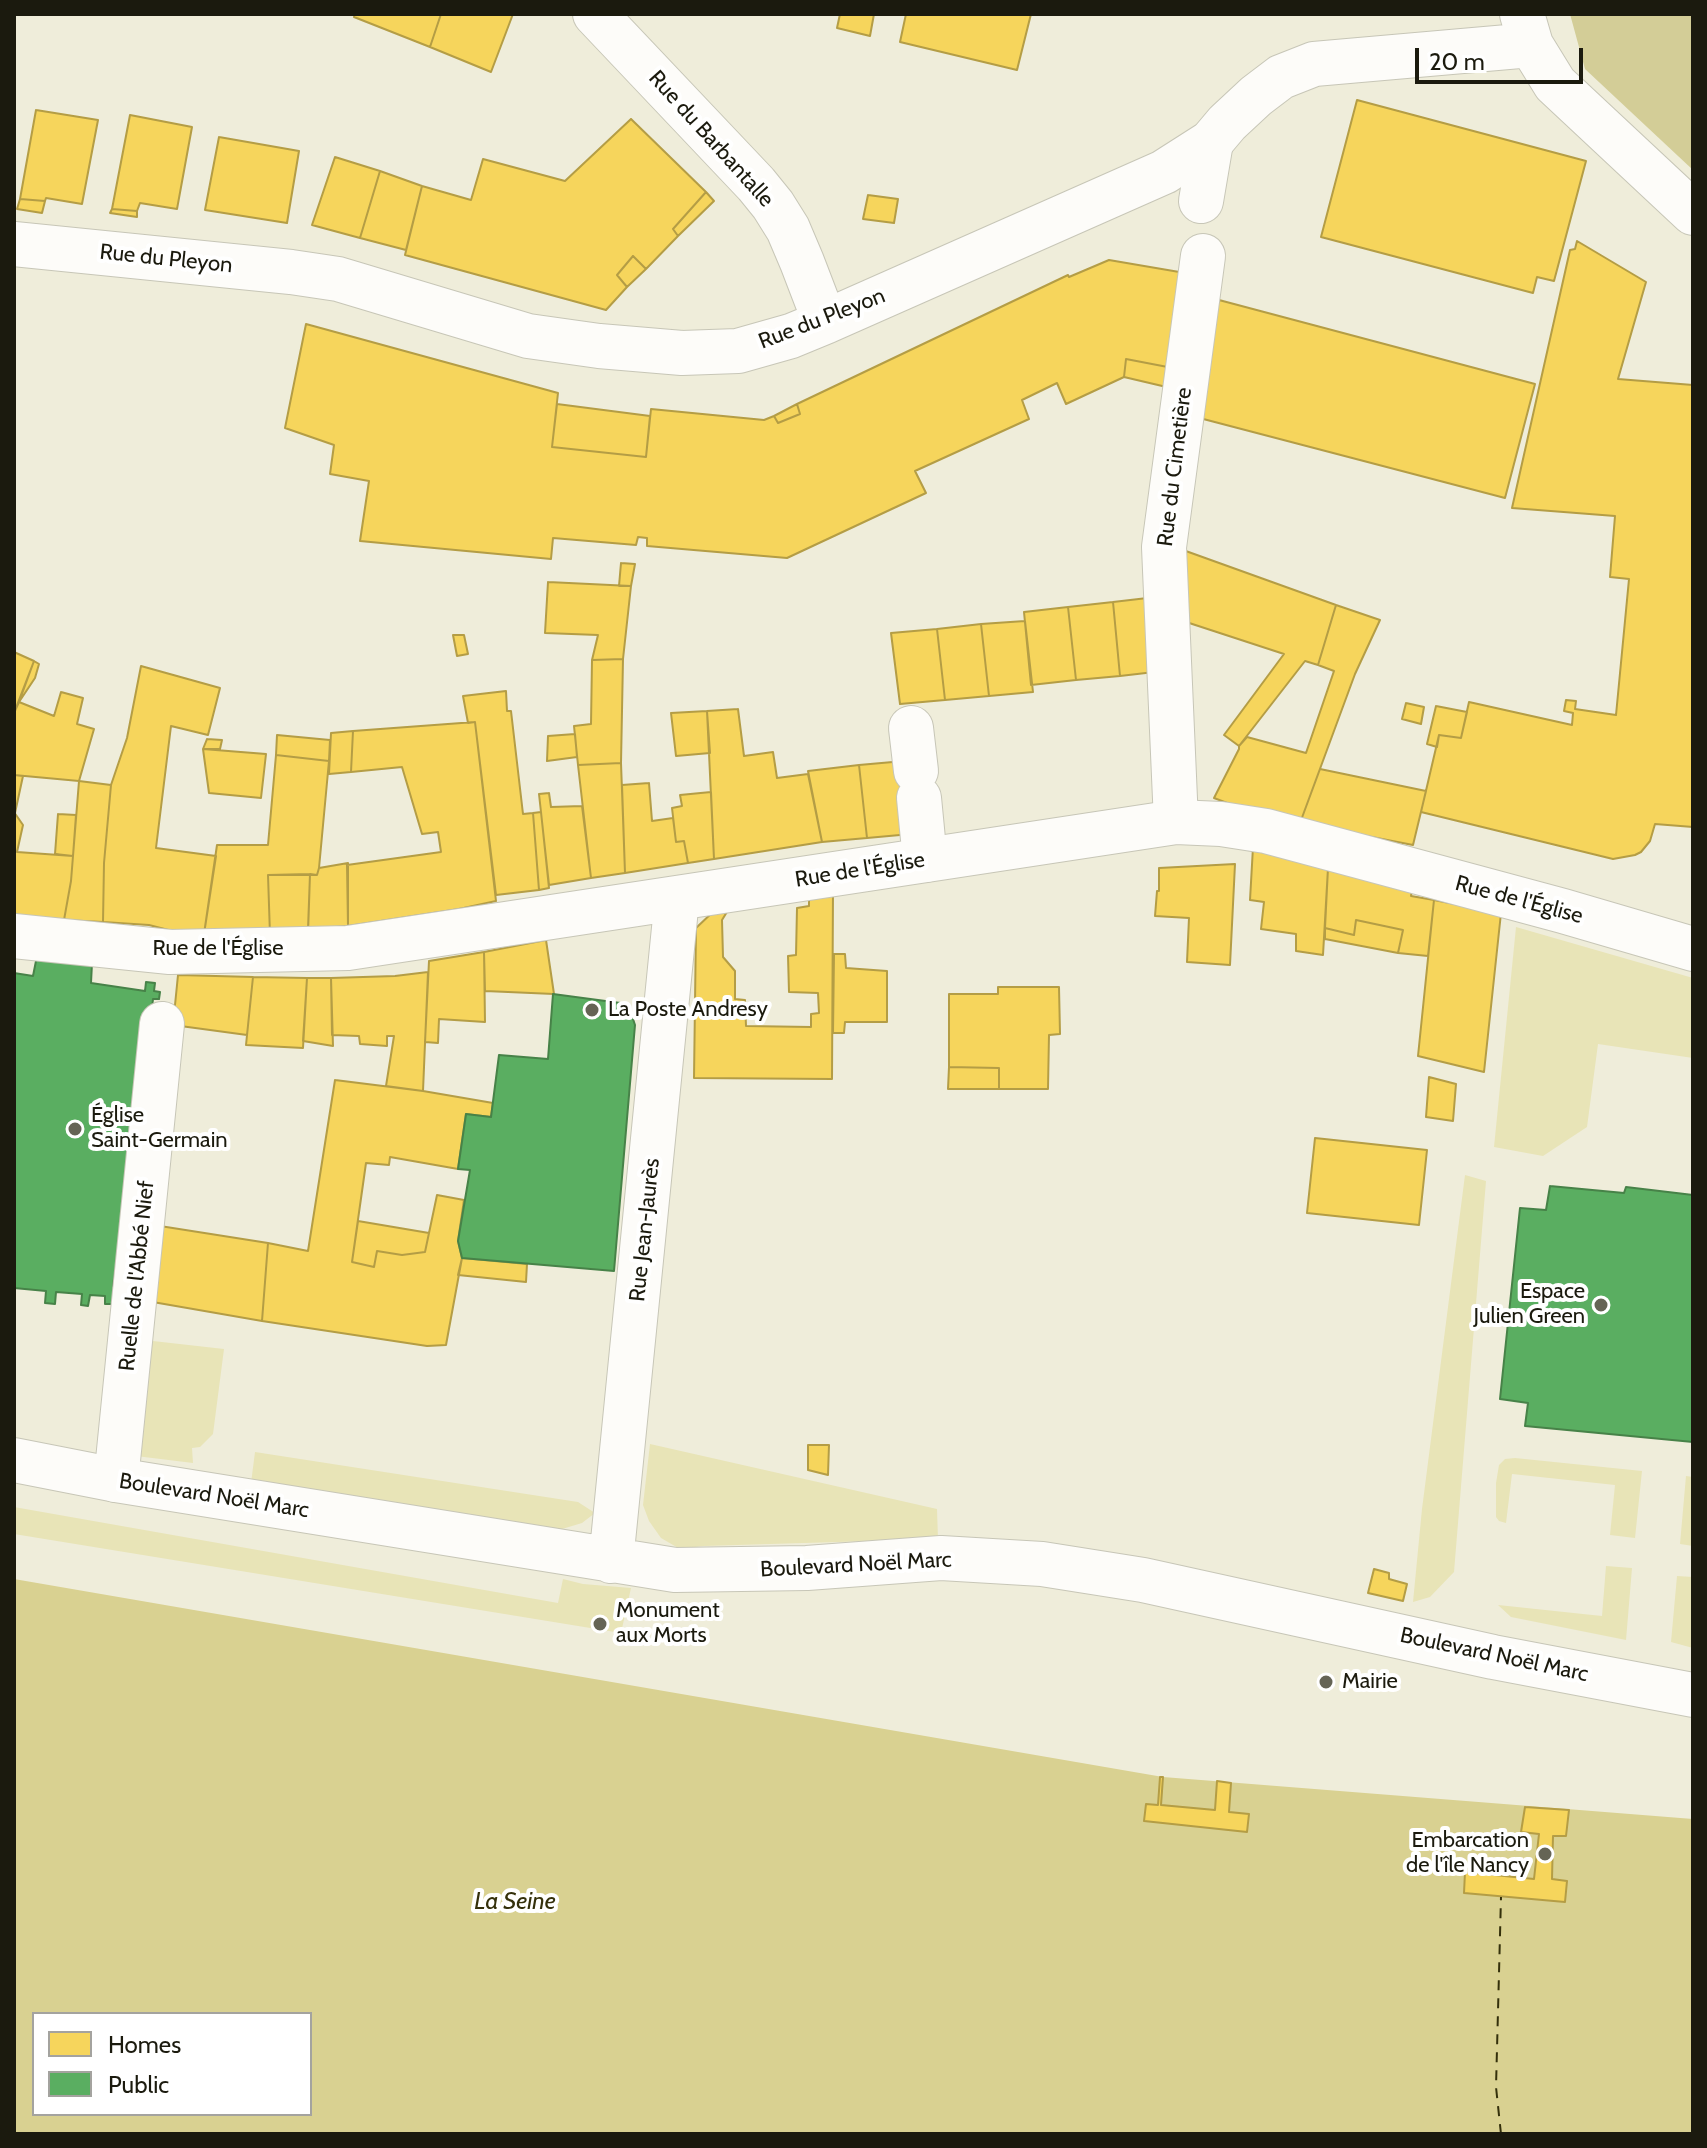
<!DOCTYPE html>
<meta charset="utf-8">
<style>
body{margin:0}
#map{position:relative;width:1707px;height:2148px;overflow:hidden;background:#efedda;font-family:Cabin,sans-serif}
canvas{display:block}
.frame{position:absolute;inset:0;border:16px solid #1b1a0e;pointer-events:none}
.legend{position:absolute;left:32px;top:2012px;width:280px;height:104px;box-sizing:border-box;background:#fff;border:2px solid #a4a39f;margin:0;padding:10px 14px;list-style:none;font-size:24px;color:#1b1a0e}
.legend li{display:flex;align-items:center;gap:16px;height:40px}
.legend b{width:40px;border:2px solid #a4a39f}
.scale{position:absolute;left:1415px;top:48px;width:168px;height:36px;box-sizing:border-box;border:4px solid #1b1a0e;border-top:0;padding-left:10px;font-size:24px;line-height:28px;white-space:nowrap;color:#1b1a0e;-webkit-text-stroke:6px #fff;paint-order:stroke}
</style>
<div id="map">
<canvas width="1707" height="2148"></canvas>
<div class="frame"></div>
<ul class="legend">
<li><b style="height:22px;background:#f6d55c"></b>Homes</li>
<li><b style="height:22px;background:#5aae61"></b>Public</li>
</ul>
<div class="scale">20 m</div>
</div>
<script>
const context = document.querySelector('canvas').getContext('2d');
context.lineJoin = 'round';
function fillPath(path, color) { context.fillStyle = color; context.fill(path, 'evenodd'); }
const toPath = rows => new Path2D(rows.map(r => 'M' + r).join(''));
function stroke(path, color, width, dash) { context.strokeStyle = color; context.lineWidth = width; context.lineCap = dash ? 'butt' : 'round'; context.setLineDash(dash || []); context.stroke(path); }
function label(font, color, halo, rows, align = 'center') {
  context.font = font + ' Cabin,sans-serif'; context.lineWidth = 8; context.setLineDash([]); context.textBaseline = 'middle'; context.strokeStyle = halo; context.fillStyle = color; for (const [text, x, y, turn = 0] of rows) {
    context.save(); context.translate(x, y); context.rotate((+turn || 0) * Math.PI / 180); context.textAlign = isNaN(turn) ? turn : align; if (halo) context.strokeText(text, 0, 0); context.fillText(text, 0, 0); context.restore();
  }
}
fillPath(toPath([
 [1516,927,1693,978,1693,1058,1598,1044,1587,1127,1543,1156,1494,1147],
 [1465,1175,1486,1181,1454,1572,1430,1597,1413,1602,1422,1509],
 [144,1340,224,1349,213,1434,200,1447,192,1448,193,1463,136,1456],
 [650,1444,937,1509,938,1539,703,1546,680,1549,661,1538,649,1521,643,1505],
 [255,1452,578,1502,595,1513,582,1523,552,1532,251,1483],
 [1515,1458,1642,1471,1635,1538,1610,1535,1615,1485,1512,1474,1506,1523,1499,1521,1496,1517,1496,1483,1499,1465,1505,1459],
 [1686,1476,1693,1477,1693,1546,1680,1544],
 [14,1507,558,1603,563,1579,583,1584,631,1588,621,1633,14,1534],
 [1606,1566,1632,1568,1626,1640,1511,1617,1498,1605,1602,1616],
 [1677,1576,1693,1577,1691,1625,1693,1625,1693,1648,1671,1642]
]), '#e8e4b7');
fillPath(toPath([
 [1570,14,1693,14,1693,170,1585,69]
]), '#d3cd97');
fillPath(toPath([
 [14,1579,1163,1777,1693,1819,1693,2134,14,2134],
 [34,2014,310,2014,310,2114,34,2114]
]), '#d9d191');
const homes = toPath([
 [355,14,441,14,430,47,354,17,355,14],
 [441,14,513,14,491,72,430,47,441,14],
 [840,14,874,14,870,36,837,28,840,14],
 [906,14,1031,14,1017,70,900,42,906,14],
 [1357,100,1586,161,1554,281,1537,277,1533,293,1321,237,1357,100],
 [36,110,98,120,82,204,46,198,45,201,20,199,36,110],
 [130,115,192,127,177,209,140,203,137,211,112,209,130,115],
 [631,119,706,192,673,229,678,236,646,269,633,256,617,275,627,287,606,310,405,255,422,186,471,200,483,159,565,181,631,119],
 [219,137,299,151,287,223,205,210,219,137],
 [335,157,380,171,360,238,312,225,335,157],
 [380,171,422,186,406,250,360,238,380,171],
 [706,192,714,201,678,236,673,229,706,192],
 [868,195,898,199,894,223,863,219,868,195],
 [20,199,45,201,42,213,17,209,20,199],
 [112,209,137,211,137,217,110,213,112,209],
 [1577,241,1646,282,1618,379,1693,385,1693,827,1655,824,1650,841,1641,852,1635,855,1613,859,1421,812,1439,735,1461,738,1469,702,1572,725,1573,713,1564,711,1566,700,1576,701,1575,709,1616,715,1629,579,1610,577,1615,516,1512,508,1570,250,1575,249,1577,241],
 [633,256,646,269,627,287,617,275,633,256],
 [1109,260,1191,274,1178,369,1126,359,1124,377,1066,404,1057,383,1022,400,1029,419,915,471,926,493,787,558,647,546,647,538,638,537,636,545,553,538,551,559,360,541,369,481,330,474,334,445,285,428,306,324,558,393,552,447,646,457,651,409,764,420,774,416,778,423,800,414,797,404,1068,275,1069,277,1109,260],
 [1219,300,1535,384,1505,498,1188,415,1219,300],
 [1126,359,1178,369,1175,389,1124,377,1126,359],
 [557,404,650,416,646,457,552,447,557,404],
 [797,404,800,414,778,423,774,416,797,404],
 [1183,550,1336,605,1318,665,1305,661,1239,746,1224,735,1284,654,1180,620,1183,550],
 [621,563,635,564,631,586,619,586,621,563],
 [548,582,631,586,623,659,592,660,598,635,545,633,548,582],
 [1156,597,1163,671,1120,676,1113,602,1156,597],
 [1113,602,1120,676,1076,680,1068,607,1113,602],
 [1336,605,1380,620,1355,674,1300,823,1243,809,1214,798,1239,749,1239,746,1247,737,1306,753,1334,671,1318,665,1336,605],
 [1068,607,1076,680,1031,685,1024,612,1068,607],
 [1025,621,1033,692,989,696,981,624,1025,621],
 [981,624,989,696,945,700,937,629,981,624],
 [937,629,945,700,900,704,891,633,937,629],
 [453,635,464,635,468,654,457,656,453,635],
 [14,652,34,661,14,713,14,652],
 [623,659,621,763,578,765,574,726,591,724,592,660,623,659],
 [34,661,39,664,35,678,19,702,34,661],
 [141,666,220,688,208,735,171,726,156,848,216,856,204,934,188,935,149,925,103,922,104,863,111,785,127,738,141,666],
 [506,691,507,711,511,711,523,814,533,813,539,890,496,895,475,722,468,723,463,696,506,691],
 [61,692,83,698,77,724,94,729,79,781,14,775,14,713,19,702,54,716,61,692],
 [1406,703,1424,707,1421,724,1402,719,1406,703],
 [1436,706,1467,712,1461,738,1439,735,1437,747,1427,744,1436,706],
 [738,709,744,756,773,752,777,778,808,774,822,842,714,859,707,711,738,709],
 [707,711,710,753,676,756,671,713,707,711],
 [475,722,496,901,459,909,348,926,347,865,441,852,438,832,422,834,402,767,351,772,353,731,475,722],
 [353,731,351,772,329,774,331,733,353,731],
 [575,734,577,757,547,761,548,736,575,734],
 [277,735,330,740,329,761,276,755,277,735],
 [207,739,222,740,220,749,203,749,207,739],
 [203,749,266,754,261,798,209,793,203,749],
 [276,755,329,761,319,868,317,875,268,875,270,935,204,934,217,845,268,845,276,755],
 [904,761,911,834,867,838,859,765,904,761],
 [621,763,625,873,591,878,578,765,621,763],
 [859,765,867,838,822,842,808,771,859,765],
 [1320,769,1426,791,1413,845,1300,823,1320,769],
 [14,775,23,776,15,813,14,812,14,775],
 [79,781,111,785,104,863,103,922,64,920,71,881,79,781],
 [649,783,652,821,673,818,676,842,684,841,688,863,625,873,622,785,649,783],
 [711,792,714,859,688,863,684,841,676,842,672,808,682,806,680,795,711,792],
 [549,793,551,807,582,806,591,878,549,885,539,794,549,793],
 [14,812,23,825,17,852,73,856,71,881,64,920,14,917,14,812],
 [541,812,549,888,539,890,533,813,541,812],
 [58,814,76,815,73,856,55,854,58,814],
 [1253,847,1328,868,1323,955,1296,951,1296,934,1261,929,1264,902,1250,900,1253,847],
 [348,863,348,926,308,929,310,874,317,875,319,868,348,863],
 [1235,864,1230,965,1187,962,1189,918,1155,916,1157,891,1159,891,1159,868,1235,864],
 [1328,868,1413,884,1411,896,1434,900,1428,956,1398,953,1403,930,1356,920,1354,935,1325,928,1328,868],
 [310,874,308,934,270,935,268,875,310,874],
 [833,890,832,1079,694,1078,696,928,715,910,730,907,722,920,723,957,735,971,735,999,745,1000,746,1026,811,1027,811,1014,819,1013,818,993,789,992,788,956,796,955,797,908,809,906,809,894,833,890],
 [1434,900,1501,913,1484,1072,1418,1056,1434,900],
 [1356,920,1403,930,1398,953,1325,939,1325,928,1354,935,1356,920],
 [546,940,554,994,485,991,484,952,546,940],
 [484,952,485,1022,439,1019,438,1043,425,1042,429,961,484,952],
 [834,954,845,954,846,968,887,971,887,1022,845,1022,844,1033,833,1033,834,954],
 [428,972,423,1091,386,1086,394,1036,387,1036,387,1046,360,1044,359,1036,332,1035,331,978,395,976,428,972],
 [178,975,253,977,247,1035,173,1025,178,975],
 [253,977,307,978,303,1048,246,1045,253,977],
 [307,978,331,978,333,1046,303,1041,307,978],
 [998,987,1059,987,1060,1034,1049,1035,1048,1089,999,1089,999,1068,949,1067,949,994,998,994,998,987],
 [949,1067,999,1068,999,1089,948,1089,949,1067],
 [1429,1077,1456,1084,1453,1121,1426,1117,1429,1077],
 [335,1080,423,1091,493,1103,491,1117,466,1114,458,1169,390,1157,389,1165,366,1163,352,1262,374,1267,377,1251,402,1255,425,1252,437,1195,464,1200,458,1241,462,1258,446,1345,427,1346,262,1321,268,1243,308,1251,335,1080],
 [1315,1138,1427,1150,1419,1225,1307,1213,1315,1138],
 [358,1221,429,1233,425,1252,402,1255,377,1251,374,1267,352,1262,358,1221],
 [160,1226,268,1243,262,1321,147,1301,160,1226],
 [462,1258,527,1264,526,1282,458,1275,462,1258],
 [808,1445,829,1445,828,1475,808,1470,808,1445],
 [1374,1569,1389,1573,1389,1579,1407,1584,1403,1601,1368,1593,1374,1569],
 [1160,1777,1163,1777,1161,1805,1215,1810,1217,1781,1231,1783,1229,1812,1249,1814,1247,1832,1144,1821,1146,1804,1158,1805,1160,1777],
 [1525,1807,1569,1810,1566,1836,1553,1836,1552,1879,1567,1881,1565,1902,1464,1893,1465,1872,1534,1879,1539,1834,1521,1832,1525,1807]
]);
fillPath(homes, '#f6d55c');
stroke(homes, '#b49d45', 2);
const public = toPath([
 [37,956,92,963,91,983,145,991,146,982,155,983,154,991,160,992,159,999,153,999,149,1034,113,1286,119,1287,113,1304,105,1304,105,1296,90,1295,88,1306,81,1305,82,1294,56,1292,55,1304,45,1303,46,1291,14,1288,14,973,33,976,37,956],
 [553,994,628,1004,635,1025,614,1271,462,1258,458,1241,470,1170,458,1169,466,1114,491,1117,499,1055,548,1059,553,994],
 [1550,1186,1624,1193,1626,1187,1693,1195,1693,1442,1525,1426,1528,1403,1500,1399,1520,1208,1546,1210,1550,1186]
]);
fillPath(public, '#5aae61');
stroke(public, '#478248', 2);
stroke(toPath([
 [1501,2134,1496,2087,1501,1897]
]), '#34300b', 2, [10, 8]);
const pedestrian = toPath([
 [1201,201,1211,142],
 [911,728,916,771],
 [919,798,925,860],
 [1176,822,1164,547,1203,256],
 [116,1480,162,1024]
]);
const minor = toPath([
 [595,14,756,184,773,205,788,229,802,262,825,322],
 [1522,14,1531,45,1555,84,1693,213],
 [14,244,291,272,338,279,528,336,599,346,682,353,738,351,791,336,825,322,1164,172,1211,142,1227,123,1256,96,1281,77,1314,64,1531,45],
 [14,936,170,952,348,948,1176,822,1221,824,1266,831,1563,911,1693,949],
 [14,1460,116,1480,675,1570,807,1568,941,1558,1042,1564,1143,1580,1493,1657,1693,1695],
 [611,1561,677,898]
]);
stroke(pedestrian, '#c7c6b7', 46);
stroke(minor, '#c7c6b7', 46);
stroke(pedestrian, '#fdfcf9', 44);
stroke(minor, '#fdfcf9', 44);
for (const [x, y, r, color] of [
 [592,1010,8,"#656455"],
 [75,1129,8,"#656455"],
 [1601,1305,8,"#656455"],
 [600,1624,8,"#656455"],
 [1326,1682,8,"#656455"],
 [1545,1854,8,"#656455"]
]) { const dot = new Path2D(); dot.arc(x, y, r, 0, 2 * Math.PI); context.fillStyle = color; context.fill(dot); stroke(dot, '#fff', 3); }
label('22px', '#1b1a0e', '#fff', [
 ["Rue du Barbantalle",711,139,48],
 ["Rue du Pleyon",166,259,6],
 ["Rue du Pleyon",822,319,-21],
 ["Rue du Cimetière",1175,467,-83],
 ["Rue de l'Église",860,870,-9],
 ["Rue de l'Église",1519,900,15],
 ["Rue de l'Église",218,949],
 ["Rue Jean-Jaurès",645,1230,-84],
 ["Ruelle de l'Abbé Nief",137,1276,-84],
 ["Boulevard Noël Marc",214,1496,9],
 ["Boulevard Noël Marc",856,1565,-3],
 ["Boulevard Noël Marc",1494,1655,12]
]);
label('22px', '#1b1a0e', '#fff', [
 ["La Poste Andresy",608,1010],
 ["Église",91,1116],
 ["Saint-Germain",91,1141],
 ["Espace",1585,1292,"right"],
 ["Julien Green",1585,1317,"right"],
 ["Monument",616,1611],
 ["aux Morts",616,1636],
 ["Mairie",1342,1682],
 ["Embarcation",1529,1841,"right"],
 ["de l'île Nancy",1529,1866,"right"]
], 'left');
label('italic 24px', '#34300b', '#fff', [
 ["La Seine",515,1902]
]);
</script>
